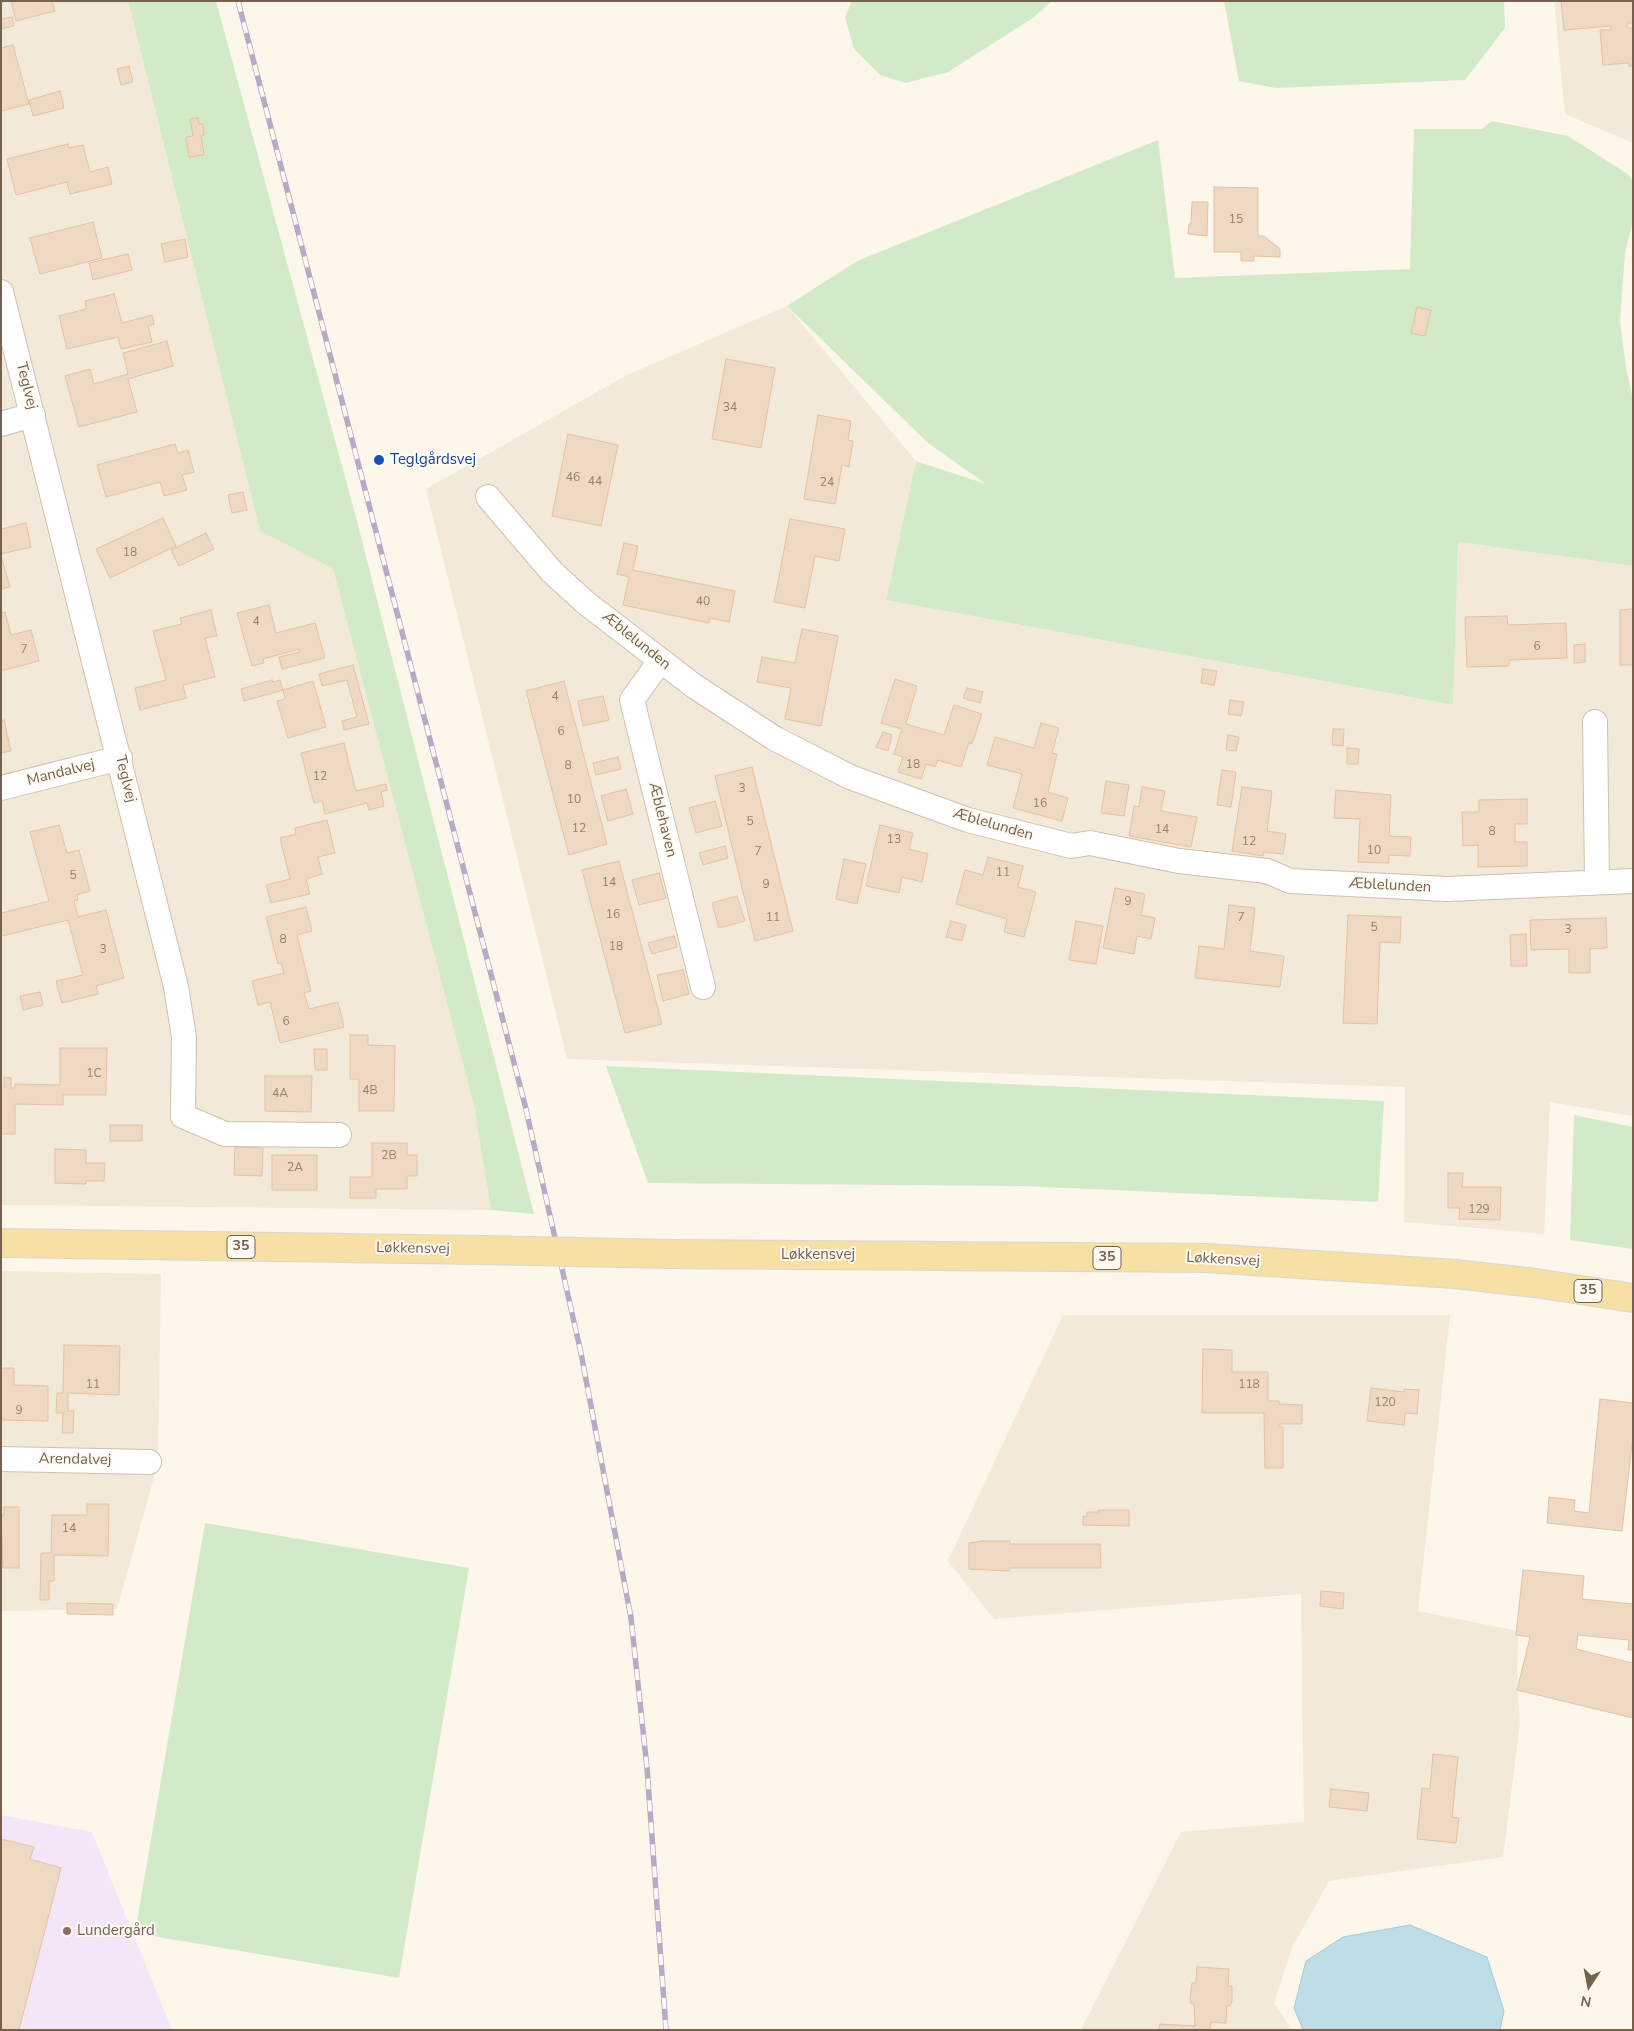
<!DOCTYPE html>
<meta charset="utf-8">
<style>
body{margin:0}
#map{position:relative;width:1634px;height:2031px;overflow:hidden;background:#fcf7ea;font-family:"Nunito Sans",sans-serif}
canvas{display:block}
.frame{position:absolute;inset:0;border:2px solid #76604e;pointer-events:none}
.north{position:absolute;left:1564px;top:1961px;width:50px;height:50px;-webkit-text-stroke:4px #fefaf1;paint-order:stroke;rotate:191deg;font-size:14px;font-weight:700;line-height:20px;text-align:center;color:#76604e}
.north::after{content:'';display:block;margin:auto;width:18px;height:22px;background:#76604e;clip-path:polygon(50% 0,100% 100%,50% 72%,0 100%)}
</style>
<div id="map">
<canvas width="1634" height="2031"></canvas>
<div class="frame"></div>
<div class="north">N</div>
</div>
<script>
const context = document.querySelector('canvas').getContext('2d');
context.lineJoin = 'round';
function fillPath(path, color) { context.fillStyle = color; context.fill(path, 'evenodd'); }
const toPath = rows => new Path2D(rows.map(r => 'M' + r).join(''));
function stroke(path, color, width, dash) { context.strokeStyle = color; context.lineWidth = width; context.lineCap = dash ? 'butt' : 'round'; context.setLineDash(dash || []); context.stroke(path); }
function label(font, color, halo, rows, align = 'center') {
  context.font = font + ' "Nunito Sans",sans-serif'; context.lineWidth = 4; context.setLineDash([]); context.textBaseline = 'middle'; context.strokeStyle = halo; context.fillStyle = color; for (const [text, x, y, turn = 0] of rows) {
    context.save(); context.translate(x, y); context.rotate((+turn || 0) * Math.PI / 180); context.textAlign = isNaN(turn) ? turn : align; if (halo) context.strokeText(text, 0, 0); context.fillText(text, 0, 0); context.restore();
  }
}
fillPath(toPath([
 [1,1,128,1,260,531,333,569,474,1106,491,1210,1,1205],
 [1554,1,1633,1,1633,143,1565,114],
 [787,306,916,461,886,600,1452,705,1458,542,1633,566,1633,1116,1550,1102,1544,1234,1404,1222,1405,1087,567,1059,426,489,627,375],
 [1,1271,161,1274,158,1463,117,1609,1,1611],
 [1063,1315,1450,1315,1418,1611,1518,1631,1517,1680,1520,1722,1503,1857,1329,1881,1292,1948,1274,2003,1292,2030,1081,2030,1181,1832,1304,1822,1301,1594,994,1619,948,1561]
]), '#f3e9d9');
fillPath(toPath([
 [1,1815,92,1832,172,2030,1,2030]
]), '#f4e6f9');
fillPath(toPath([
 [128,1,216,1,357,521,534,1214,491,1210,474,1106,333,569,260,531],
 [852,1,1052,1,1033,18,948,72,906,83,880,75,854,49,845,17],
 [1224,1,1504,1,1505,28,1465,80,1276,88,1239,81],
 [1492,121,1568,136,1629,175,1633,182,1633,221,1625,253,1620,321,1626,368,1633,400,1633,566,1458,542,1453,705,886,600,916,461,986,484,928,443,787,306,857,261,1158,140,1175,278,1410,269,1414,129,1482,129],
 [606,1066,1384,1101,1378,1202,1023,1186,648,1183],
 [1574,1115,1633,1127,1633,1249,1570,1240],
 [205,1523,469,1568,399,1978,135,1933]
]), '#d3eac8');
const water = toPath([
 [1410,1925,1487,1957,1504,2011,1500,2030,1303,2030,1294,2008,1306,1961,1343,1937,1410,1925]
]);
fillPath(water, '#bfdde6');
stroke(water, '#a5cbd7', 1);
const building = toPath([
 [11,1,52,1,55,11,16,21,11,1],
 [1561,1,1633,1,1633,23,1627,23,1627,28,1633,28,1633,66,1629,66,1629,63,1603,65,1600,30,1611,30,1611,26,1564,30,1561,1],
 [12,17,14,26,1,29,1,19,12,17],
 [13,45,29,104,1,111,1,48,13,45],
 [129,66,133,82,121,85,117,69,129,66],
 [60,91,64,108,33,116,29,100,60,91],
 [198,118,199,124,203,124,204,135,201,136,204,155,189,157,186,137,193,136,190,119,198,118],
 [68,144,69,148,83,145,90,172,108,167,112,184,70,194,67,182,16,195,7,159,68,144],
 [1214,187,1258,188,1258,236,1264,236,1280,249,1280,257,1254,256,1254,261,1241,261,1241,252,1214,252,1214,187],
 [1192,202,1208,202,1207,236,1188,234,1189,224,1191,224,1192,202],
 [93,222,102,258,40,274,30,238,93,222],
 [185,239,188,257,165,262,161,244,185,239],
 [128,254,132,270,93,280,89,263,128,254],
 [114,294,122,323,152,315,154,324,148,326,152,342,121,349,118,337,67,349,59,316,86,309,85,301,114,294],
 [1417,307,1431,310,1425,336,1411,333,1417,307],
 [167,341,173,366,128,379,137,412,79,427,65,376,90,369,94,384,128,374,123,353,167,341],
 [726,359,775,368,761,448,712,439,726,359],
 [818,415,851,421,848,440,853,441,849,467,842,465,835,504,804,499,818,415],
 [568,434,618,445,601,526,552,516,568,434],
 [175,444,178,453,188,450,194,472,182,475,187,490,164,496,160,482,106,497,97,465,175,444],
 [243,492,247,510,232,513,228,495,243,492],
 [163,518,176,546,110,578,96,549,163,518],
 [790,519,845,529,839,561,815,556,805,608,774,602,790,519],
 [26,523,31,547,1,554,1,529,26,523],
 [206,533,214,549,179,566,171,550,206,533],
 [624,543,638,546,633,570,735,591,729,622,710,618,709,623,623,605,629,577,617,574,624,543],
 [1,556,10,587,1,589,1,556],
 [269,605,276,633,315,623,325,658,282,669,279,657,300,652,299,649,263,659,264,663,252,666,237,613,269,605],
 [1633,609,1633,665,1620,665,1620,610,1633,609],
 [211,610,217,636,205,638,215,677,183,685,186,698,140,710,135,688,166,680,153,631,182,624,180,618,211,610],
 [5,612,11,635,31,630,39,661,1,671,1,613,5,612],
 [1507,616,1508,625,1566,623,1567,658,1509,660,1509,666,1467,667,1465,617,1507,616],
 [802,629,838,636,821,726,785,719,791,688,757,682,762,657,795,663,802,629],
 [1585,644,1585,662,1574,663,1574,645,1585,644],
 [353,665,369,724,344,730,342,721,357,717,347,680,322,686,319,674,353,665],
 [1203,669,1217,671,1214,685,1201,683,1203,669],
 [895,679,917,686,906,724,944,735,954,705,982,714,972,744,969,742,961,767,938,760,935,767,926,764,921,779,898,772,903,757,894,754,902,729,881,723,895,679],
 [272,680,273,682,280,680,283,690,313,681,326,727,288,738,277,701,285,699,283,690,244,701,241,689,272,680],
 [564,681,607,844,569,855,526,691,564,681],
 [967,688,983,692,980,703,963,698,967,688],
 [603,696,609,720,583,726,578,701,603,696],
 [1230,700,1244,702,1241,716,1228,714,1230,700],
 [4,720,11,751,1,753,1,721,4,720],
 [1041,723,1059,728,1052,753,1057,754,1048,792,1068,798,1062,821,1013,808,1022,774,987,765,995,737,1034,748,1041,723],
 [1333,729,1344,729,1343,746,1332,745,1333,729],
 [883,732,892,735,888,751,876,747,883,732],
 [1228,735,1239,737,1236,751,1226,750,1228,735],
 [344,743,356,791,386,784,387,790,381,792,384,806,369,810,367,803,325,814,322,801,314,803,301,753,344,743],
 [1347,748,1359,749,1358,764,1347,764,1347,748],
 [618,757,621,769,596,775,593,763,618,757],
 [752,767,793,931,755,941,715,776,752,767],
 [1222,770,1236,772,1231,807,1217,805,1222,770],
 [1106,781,1129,785,1124,816,1101,813,1106,781],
 [1142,787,1165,791,1161,811,1197,817,1191,847,1129,836,1134,806,1139,807,1142,787],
 [1242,787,1272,791,1267,831,1286,834,1283,854,1264,852,1263,856,1232,851,1242,787],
 [626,789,633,814,608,821,601,796,626,789],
 [1336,790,1391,795,1389,836,1411,837,1410,856,1389,855,1389,863,1358,862,1360,819,1334,818,1336,790],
 [1527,799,1527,824,1515,824,1515,842,1527,842,1527,866,1478,867,1478,845,1463,846,1462,812,1479,812,1479,800,1527,799],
 [715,801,722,826,696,833,689,808,715,801],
 [327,820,335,853,318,857,322,874,306,879,310,894,271,903,266,885,290,879,280,838,296,834,295,828,327,820],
 [59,825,67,853,79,850,90,891,77,895,78,900,74,901,78,917,106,910,124,978,96,986,98,994,62,1003,56,981,83,975,68,920,2,936,1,932,1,913,49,901,30,832,59,825],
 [880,825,913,833,909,849,928,854,922,882,902,877,899,893,866,886,880,825],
 [725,846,728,858,703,865,699,853,725,846],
 [988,857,1023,866,1018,887,1036,892,1024,937,1004,932,1007,919,956,904,965,870,983,875,988,857],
 [844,859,866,864,857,904,836,899,844,859],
 [619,861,662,1024,625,1033,582,870,619,861],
 [659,873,666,898,639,905,632,880,659,873],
 [1115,888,1145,894,1141,915,1155,918,1151,939,1137,936,1134,954,1103,948,1115,888],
 [737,896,745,921,719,928,712,903,737,896],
 [1229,905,1255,908,1250,951,1284,956,1280,987,1195,978,1199,946,1224,949,1229,905],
 [306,907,312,931,297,935,311,991,304,993,309,1009,338,1002,344,1027,280,1043,270,1002,258,1005,252,981,284,973,281,963,278,964,266,917,306,907],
 [1348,915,1401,917,1400,943,1380,942,1377,1024,1343,1023,1348,915],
 [1606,918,1607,948,1590,949,1590,973,1569,973,1569,949,1531,950,1530,920,1606,918],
 [951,921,966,925,962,941,946,937,951,921],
 [1076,921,1103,926,1096,964,1069,960,1076,921],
 [1526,934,1527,966,1511,966,1510,935,1526,934],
 [674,936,677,947,652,954,648,943,674,936],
 [683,970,689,994,663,1001,657,975,683,970],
 [40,992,43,1005,23,1010,20,996,40,992],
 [350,1035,368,1035,368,1045,395,1046,394,1111,359,1111,359,1079,350,1079,350,1035],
 [60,1048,107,1048,106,1095,63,1095,63,1105,15,1104,15,1134,1,1134,1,1088,4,1088,4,1077,11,1078,11,1088,15,1088,15,1084,60,1085,60,1048],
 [314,1049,327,1049,327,1070,315,1070,314,1049],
 [265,1076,312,1076,311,1112,265,1111,265,1076],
 [110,1125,142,1125,142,1141,110,1141,110,1125],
 [372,1143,407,1143,407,1155,417,1155,417,1176,407,1176,407,1189,376,1189,376,1198,350,1198,350,1177,372,1177,372,1143],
 [235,1147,263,1148,262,1176,234,1175,235,1147],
 [55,1149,86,1150,86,1163,105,1163,104,1181,86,1181,86,1184,55,1183,55,1149],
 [272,1155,317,1155,317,1190,272,1190,272,1155],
 [1448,1173,1463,1173,1462,1187,1501,1187,1500,1220,1459,1219,1460,1208,1448,1208,1448,1173],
 [64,1345,120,1346,119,1395,68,1393,68,1411,74,1411,73,1433,62,1433,63,1413,56,1413,57,1393,63,1393,64,1345],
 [1203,1349,1232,1350,1232,1372,1268,1372,1268,1401,1279,1401,1279,1404,1302,1405,1302,1424,1279,1424,1279,1427,1283,1427,1283,1468,1265,1468,1264,1413,1202,1413,1203,1349],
 [1,1368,14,1368,14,1385,48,1386,48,1421,1,1420,1,1368],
 [1371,1388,1404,1392,1404,1389,1419,1390,1417,1414,1405,1413,1404,1425,1367,1421,1371,1388],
 [1600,1399,1633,1403,1633,1436,1622,1531,1547,1523,1549,1497,1575,1500,1574,1511,1589,1513,1600,1399],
 [87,1504,109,1504,108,1556,54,1555,54,1581,49,1581,49,1600,40,1600,41,1553,51,1553,52,1515,87,1515,87,1504],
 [4,1507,19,1507,19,1568,3,1568,1,1515,4,1515,4,1507],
 [1099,1510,1129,1510,1129,1526,1083,1525,1083,1516,1087,1517,1087,1512,1099,1512,1099,1510],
 [983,1541,1010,1541,1010,1544,1100,1544,1101,1568,1010,1568,1009,1571,969,1569,969,1543,983,1541],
 [1523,1570,1584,1576,1582,1599,1633,1604,1633,1650,1628,1650,1629,1640,1578,1635,1576,1649,1633,1663,1633,1718,1517,1690,1530,1637,1516,1635,1523,1570],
 [1321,1591,1344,1593,1343,1609,1320,1606,1321,1591],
 [67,1603,113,1604,113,1615,67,1614,67,1603],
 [1433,1754,1458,1757,1452,1817,1459,1818,1456,1843,1417,1839,1422,1788,1430,1789,1433,1754],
 [1331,1789,1369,1793,1367,1811,1329,1807,1331,1789],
 [1,1839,34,1847,30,1859,61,1868,19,2030,1,2030,1,1839],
 [1197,1967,1229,1969,1228,1986,1232,1986,1232,2001,1230,2006,1227,2005,1226,2023,1211,2022,1210,2030,1159,2030,1160,2024,1195,2026,1194,2004,1191,2003,1190,1999,1192,1983,1196,1983,1197,1967]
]);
fillPath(building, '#f0d9c3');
stroke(building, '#e3c1a4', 1);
const street = toPath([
 [1,292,176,987,184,1037,183,1116,225,1134,339,1135],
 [1,424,33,415],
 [488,497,552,572,586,603,694,686,774,738,850,777,968,820,1071,846,1090,843,1179,861,1267,871,1290,881,1447,889,1633,881],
 [660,661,632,700,703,987],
 [1595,722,1597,882],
 [1,788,120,758],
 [1,1459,149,1462]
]);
const primary = toPath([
 [1,1243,482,1250],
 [671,1254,1206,1258,1455,1274,1535,1283,1633,1298]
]);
stroke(street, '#cec0b0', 26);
stroke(primary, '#dbd6d1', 30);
stroke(street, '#fff', 24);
stroke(primary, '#f7e0a6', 28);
const rail = toPath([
 [238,1,525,1105,581,1353,631,1618,647,1768,666,2030]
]);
stroke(rail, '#bba8c7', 5.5);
stroke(rail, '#fefaf1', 4, [11]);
const primaryBridge = toPath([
 [482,1250,671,1254]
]);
stroke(primaryBridge, '#dbd6d1', 30, []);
stroke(primaryBridge, '#f7e0a6', 28);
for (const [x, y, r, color] of [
 [379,460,6,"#1a4fb4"],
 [67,1931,5,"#8d6e63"]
]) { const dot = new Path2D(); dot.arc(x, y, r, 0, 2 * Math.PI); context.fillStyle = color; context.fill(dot); stroke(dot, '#fefaf1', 2); }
label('12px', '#947e6b', null, [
 ["15",1236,220],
 ["34",730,408],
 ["46",573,478],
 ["44",595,482],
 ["24",827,483],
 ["18",130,553],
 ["40",703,602],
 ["4",256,622],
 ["6",1537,647],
 ["7",24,650],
 ["4",555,697],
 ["6",561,732],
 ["18",913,765],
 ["8",568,766],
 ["12",320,777],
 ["3",742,789],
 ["10",574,800],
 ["16",1040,804],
 ["5",750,822],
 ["12",579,829],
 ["14",1162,830],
 ["8",1492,832],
 ["13",894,840],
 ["12",1249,842],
 ["10",1374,851],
 ["7",758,852],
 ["11",1003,873],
 ["5",73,876],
 ["14",609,883],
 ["9",766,885],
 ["9",1128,902],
 ["16",613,915],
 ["11",773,918],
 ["7",1241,918],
 ["5",1374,928],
 ["3",1568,930],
 ["8",283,940],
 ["18",616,947],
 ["3",103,950],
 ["6",286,1022],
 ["1C",94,1074],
 ["4B",370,1091],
 ["4A",280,1094],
 ["2B",389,1156],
 ["2A",295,1168],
 ["129",1479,1210],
 ["11",93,1385],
 ["118",1249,1385],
 ["120",1385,1403],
 ["9",19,1411],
 ["14",69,1529]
]);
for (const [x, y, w] of [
 [241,1247,28],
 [1107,1258,28],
 [1588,1291,28]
]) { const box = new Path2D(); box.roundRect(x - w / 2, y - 11.5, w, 23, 4); context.fillStyle = '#fefaf1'; context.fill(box); stroke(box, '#76604e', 1); }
label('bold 14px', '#76604e', null, [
 ["35",241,1247],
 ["35",1107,1258],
 ["35",1588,1291]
]);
label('15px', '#76604e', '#fefaf1', [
 ["Teglvej",26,386,76],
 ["Æblelunden",636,641,39],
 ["Mandalvej",61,773,-14],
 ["Teglvej",125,779,76],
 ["Æblehaven",662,820,76],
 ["Æblelunden",993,825,16],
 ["Æblelunden",1390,886,3],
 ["Løkkensvej",413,1249,1],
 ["Løkkensvej",818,1255],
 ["Løkkensvej",1223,1260,3],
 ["Arendalvej",75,1460,1]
]);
label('15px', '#164399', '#fefaf1', [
 ["Teglgårdsvej",390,460]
], 'left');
label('15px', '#785e54', '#fefaf1', [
 ["Lundergård",77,1931]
], 'left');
</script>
